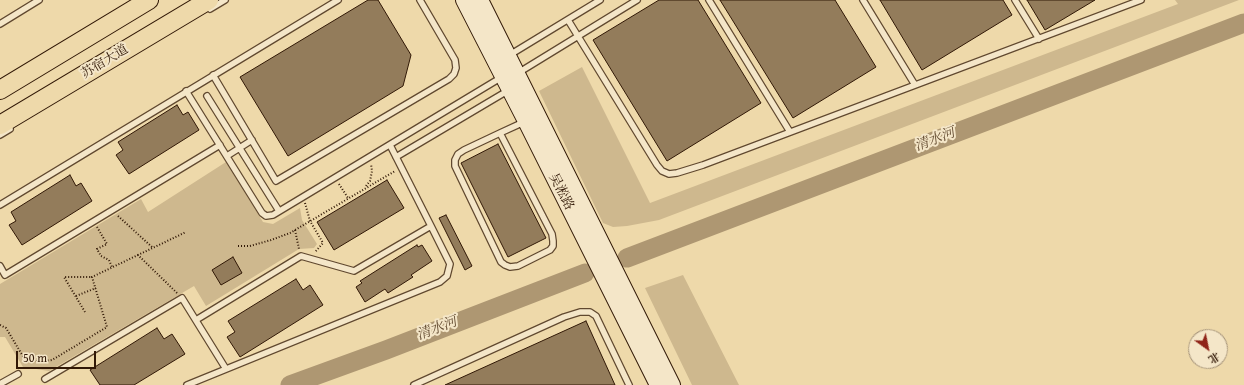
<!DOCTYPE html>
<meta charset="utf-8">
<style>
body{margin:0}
#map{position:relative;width:1244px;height:385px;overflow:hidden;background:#eed9aa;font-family:"Gentium Book Plus","Noto Serif SC",serif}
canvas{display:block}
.north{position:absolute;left:1188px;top:329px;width:40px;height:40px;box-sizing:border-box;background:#f4e6c8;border:1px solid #a6947a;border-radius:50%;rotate:147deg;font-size:11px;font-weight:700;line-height:16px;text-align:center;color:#311806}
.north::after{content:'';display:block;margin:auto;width:14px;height:18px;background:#8f2418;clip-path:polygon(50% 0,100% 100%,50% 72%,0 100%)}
.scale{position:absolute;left:16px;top:351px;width:80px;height:18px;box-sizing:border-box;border:2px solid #311806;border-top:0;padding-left:5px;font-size:12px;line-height:14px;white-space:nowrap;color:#311806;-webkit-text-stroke:3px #f4e6c8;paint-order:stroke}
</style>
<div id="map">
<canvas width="1244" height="385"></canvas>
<div class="north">北</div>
<div class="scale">50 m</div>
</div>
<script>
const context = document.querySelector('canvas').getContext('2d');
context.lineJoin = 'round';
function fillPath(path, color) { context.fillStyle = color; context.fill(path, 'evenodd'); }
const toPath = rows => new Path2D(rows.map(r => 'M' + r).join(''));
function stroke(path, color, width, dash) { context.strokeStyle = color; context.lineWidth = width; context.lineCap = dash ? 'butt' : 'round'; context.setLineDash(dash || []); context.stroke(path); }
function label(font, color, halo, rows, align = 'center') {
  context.font = font + ' "Gentium Book Plus","Noto Serif SC",serif'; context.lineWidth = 4; context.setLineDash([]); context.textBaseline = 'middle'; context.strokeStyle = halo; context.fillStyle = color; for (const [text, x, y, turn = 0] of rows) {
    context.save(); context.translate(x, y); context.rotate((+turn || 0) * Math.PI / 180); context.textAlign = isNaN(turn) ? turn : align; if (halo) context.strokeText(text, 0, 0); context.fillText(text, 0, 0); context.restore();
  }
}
fillPath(toPath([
 [1175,0,1239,0,659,220,627,226,613,227,603,223,539,91,582,67,650,203,1178,4],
 [226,162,263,222,273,224,300,208,302,220,317,244,314,248,299,249,206,306,194,286,49,371,23,367,5,337,0,337,0,284,141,199,148,212],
 [683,275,739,385,692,385,645,288]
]), '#ceb88e');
stroke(toPath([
 [627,258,1244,23],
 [290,385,386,350,585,273]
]), '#ae9772', 19);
const building = toPath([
 [368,0,378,0,411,55,403,86,288,156,240,77,368,0],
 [659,0,698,0,761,103,667,161,593,40,659,0],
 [720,0,835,0,876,67,793,118,720,0],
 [880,0,1003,0,1012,15,922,70,880,0],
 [1027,0,1095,0,1045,30,1027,0],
 [177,105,183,115,188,112,199,130,129,174,116,155,123,150,118,142,177,105],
 [498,144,546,238,508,257,461,163,498,144],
 [70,175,76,186,81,183,92,201,22,245,9,225,16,221,11,212,70,175],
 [387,180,404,208,334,250,317,222,387,180],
 [446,215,472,266,465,270,439,218,446,215],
 [417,245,418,247,422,245,432,261,411,275,413,277,388,293,385,289,365,302,356,287,362,283,360,281,417,245],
 [233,257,242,273,221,285,212,270,233,257],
 [296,279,303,290,310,285,323,305,240,357,227,337,235,332,228,321,296,279],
 [586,321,615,385,445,385,586,321],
 [157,328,164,339,172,334,185,354,134,385,100,385,90,370,157,328]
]);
fillPath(building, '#937c5b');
stroke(building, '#311806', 1);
const lane = toPath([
 [709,0,790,132],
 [863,0,915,85],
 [1015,0,1039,39],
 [210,9,225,0],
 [568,20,657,165,662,171,669,174,677,173,703,165,1141,0],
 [0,24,39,0],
 [508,56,600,0],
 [518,73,637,0],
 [213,75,276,181,449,79,454,74,456,68,455,60,420,0],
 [186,91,262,213,266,216,273,215,502,77],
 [207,96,279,211],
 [500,133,552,234,553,241,553,246,550,250,518,266,510,267,505,265,501,262,455,166,455,160,458,154,464,150,500,133,524,122],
 [0,135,10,129],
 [227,156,252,140],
 [396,157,509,90],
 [0,205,338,0],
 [0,266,5,275,220,145],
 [196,320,301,256,354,271,431,226,390,145],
 [45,379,182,298,226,369],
 [0,384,18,374],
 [187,385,440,282,447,276,450,264,431,226],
 [414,385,564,317,580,312,590,312,596,316,629,385]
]);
const secondary = toPath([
 [464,0,526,121,658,385],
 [480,0,672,385]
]);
const primary = toPath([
 [0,90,149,0],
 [0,125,209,0]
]);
stroke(lane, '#60482f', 8);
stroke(secondary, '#311806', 18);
stroke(primary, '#311806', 20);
stroke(toPath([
 [339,184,348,198],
 [366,186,370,181,372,171,371,164],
 [305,203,310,221,323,243,315,252],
 [118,216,152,247],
 [97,227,107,244,97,249,101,256,109,260,112,267],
 [295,230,299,249],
 [238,246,250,246,271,240,290,233,395,171],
 [177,293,138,255,186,232],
 [76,296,96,288],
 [85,312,64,277,92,277],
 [0,325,6,328,24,358,40,362,52,360,107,327,92,277,138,255]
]), '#311806', 2, [1, 2]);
stroke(lane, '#f4e6c8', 5.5);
stroke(secondary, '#f4e6c8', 16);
stroke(primary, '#eed9aa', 18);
label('13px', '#311806', '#f4e6c8', [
 ["苏宿大道",105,62,-31],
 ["吴淞路",561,192,63]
]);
label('italic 14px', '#634b31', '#f4e6c8', [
 ["清水河",935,140,-21],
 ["清水河",437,329,-21]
]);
</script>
